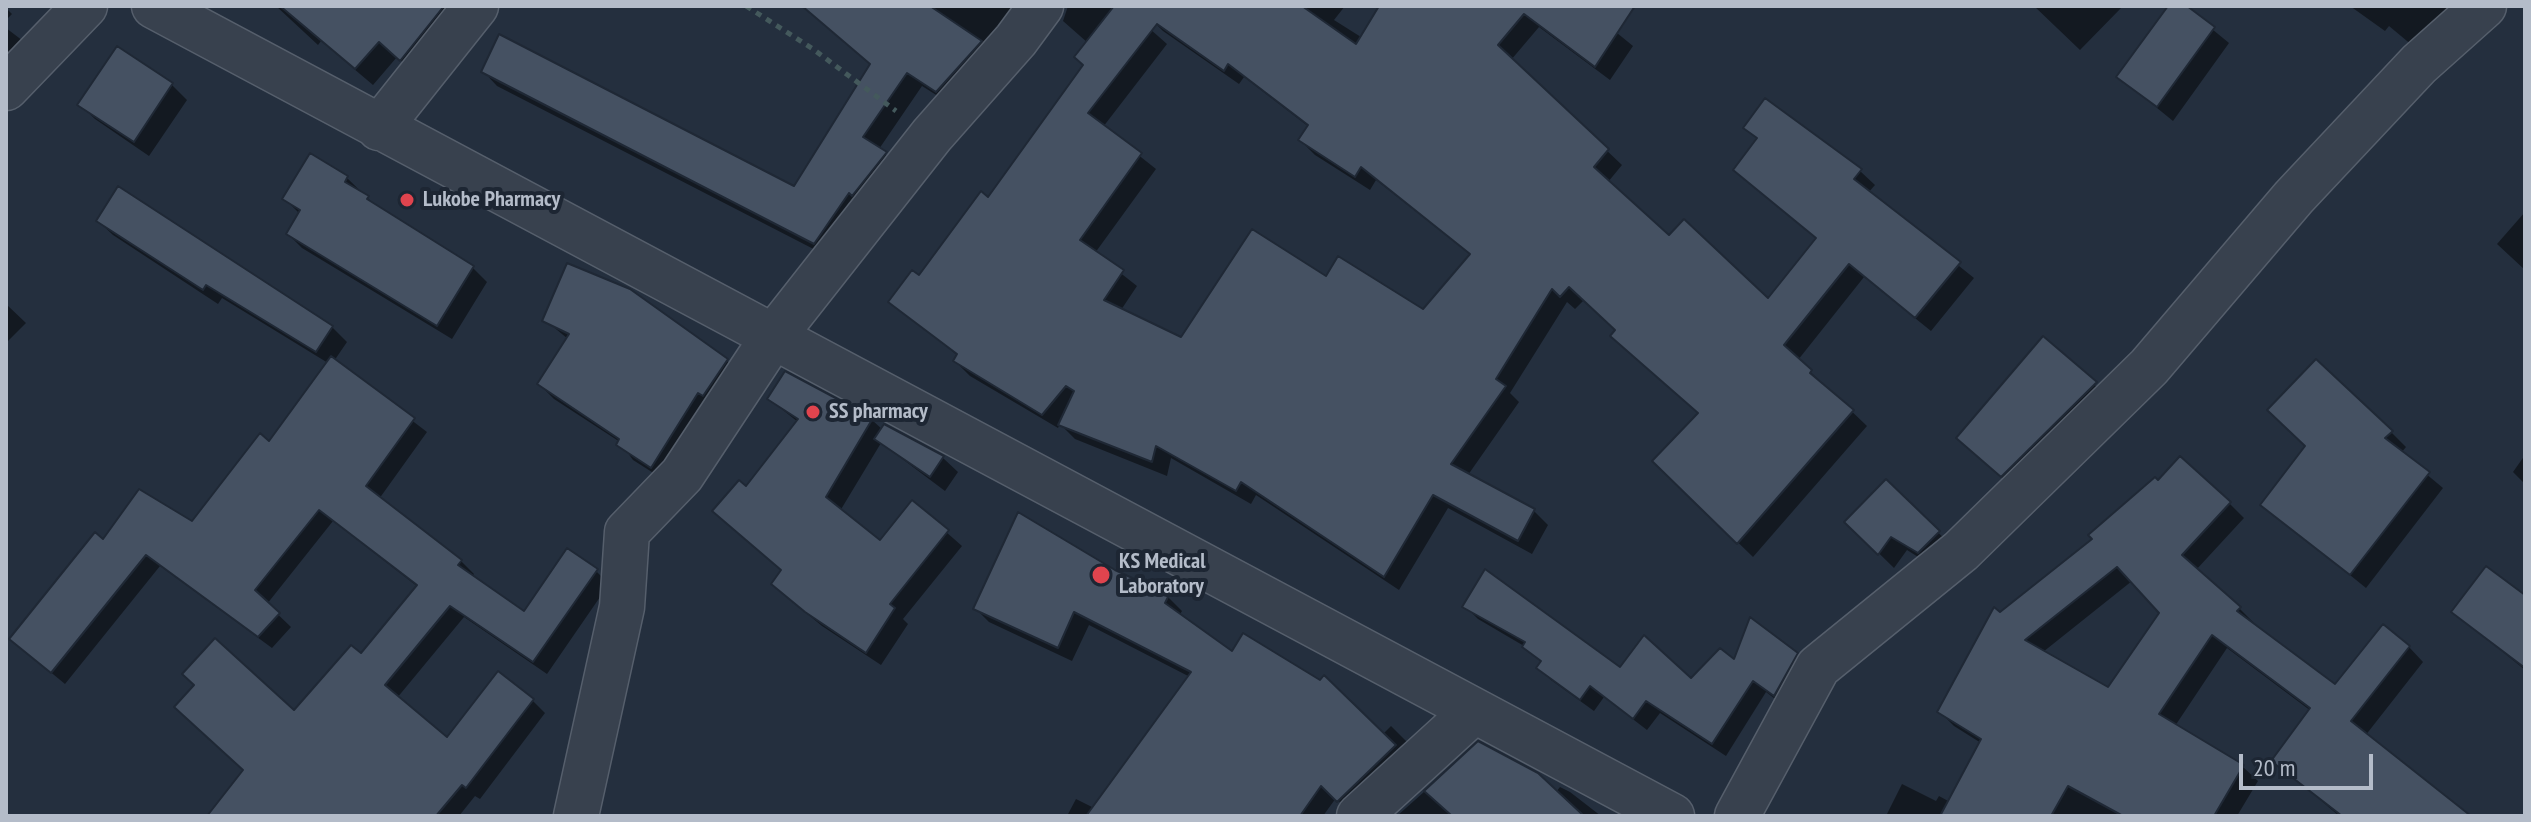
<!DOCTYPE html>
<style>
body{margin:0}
#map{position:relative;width:2531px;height:822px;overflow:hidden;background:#242f3e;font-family:"PT Sans Narrow",sans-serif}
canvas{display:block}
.frame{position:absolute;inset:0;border:8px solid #b4bcc9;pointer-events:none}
.scale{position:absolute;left:2239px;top:754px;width:134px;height:36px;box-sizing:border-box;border:4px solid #b4bcc9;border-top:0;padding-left:10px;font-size:24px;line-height:28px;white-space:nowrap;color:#b4bcc9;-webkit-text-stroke:6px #1d2633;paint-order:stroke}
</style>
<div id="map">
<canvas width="2531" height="822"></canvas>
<div class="frame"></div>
<div class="scale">20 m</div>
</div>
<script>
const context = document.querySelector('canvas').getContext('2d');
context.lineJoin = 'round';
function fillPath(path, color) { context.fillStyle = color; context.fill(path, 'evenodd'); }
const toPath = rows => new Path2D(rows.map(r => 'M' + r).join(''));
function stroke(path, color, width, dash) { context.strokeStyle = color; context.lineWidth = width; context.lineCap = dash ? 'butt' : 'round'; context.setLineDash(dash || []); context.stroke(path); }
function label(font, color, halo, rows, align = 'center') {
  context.font = font + ' "PT Sans Narrow",sans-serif'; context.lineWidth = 8; context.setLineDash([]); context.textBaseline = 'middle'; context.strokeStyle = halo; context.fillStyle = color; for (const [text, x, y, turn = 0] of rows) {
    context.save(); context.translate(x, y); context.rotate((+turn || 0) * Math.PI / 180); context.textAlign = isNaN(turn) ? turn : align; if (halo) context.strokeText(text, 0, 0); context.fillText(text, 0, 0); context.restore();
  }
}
fillPath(toPath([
 [276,6,475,6,418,77,397,57,373,85,321,41,318,45],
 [803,6,1035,6,952,105,922,86,879,149,900,168,829,257,497,86,483,71,794,189,872,65],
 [1068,6,1124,6,1167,44,1103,127,1156,169,1095,253,1137,286,1121,310,1182,339,1326,279,1424,311,1471,255,1376,180,1370,190,1315,155,1300,140,1309,127,1244,77,1239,84,1163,31,1148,16,1156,6,1345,6,1334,20,1380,49,1431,6,1584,6,1633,46,1610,80,1539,27,1511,60,1622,165,1608,182,1669,238,1768,301,1818,239,1758,139,1746,128,1860,171,1875,185,1868,193,1974,278,1931,331,1864,277,1798,360,1867,426,1753,557,1654,461,1700,414,1584,300,1575,309,1567,302,1510,393,1519,402,1468,475,1534,511,1548,525,1532,554,1448,508,1399,590,1256,495,1251,504,1171,458,1167,476,1075,439,1060,424,1058,428,970,376,955,361,958,356,891,301,919,278,988,199,1085,66,1088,43,1063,21],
 [2034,6,2123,6,2080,50],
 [2170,6,2184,6,2229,43,2173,121,2119,77],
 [2350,6,2469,6,2425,56,2389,26,2385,31],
 [6,8,12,14,6,20],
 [6,28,31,47,6,74],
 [172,85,187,100,149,156,95,119,80,105],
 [347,178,378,208,473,268,487,282,452,339,302,248,288,234,299,213,285,199],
 [2525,212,2525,270,2497,244],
 [98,221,332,327,347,342,334,361,427,432,379,499,461,561,474,574,472,577,524,614,596,571,609,584,547,674,464,617,397,698,447,740,532,700,545,713,480,799,475,796,459,816,211,816,294,713,361,656,418,587,333,521,267,604,291,627,272,648,160,566,65,684,25,651,104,542,192,524,269,444,328,363,222,298,218,304,113,235],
 [629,291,727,361,742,376,666,481,633,460,620,442,554,399,539,384,568,339,545,320],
 [6,304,26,323,6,343],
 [2043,339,2116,404,2023,496,1980,458],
 [785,373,872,420,883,430,943,458,958,472,945,491,881,443,840,511,880,543,912,502,962,546,903,619,908,624,881,665,822,626,788,598,783,571,714,511,747,489,798,422,769,399],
 [2391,432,2406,447,2401,453,2443,488,2366,588,2262,504,2307,446],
 [2525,455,2525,484,2513,472],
 [1886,482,1953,547,1934,567,1907,550,1894,568,1847,522],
 [2229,503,2244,518,2196,570,2239,608,2254,623,2252,625,2336,687,2409,647,2423,662,2365,736,2457,816,2339,816,2274,760,2311,711,2227,648,2175,726,2243,767,2258,781,2237,816,1886,816,1902,784,1936,801,1939,796,1950,802,1981,743,1954,726,1940,712,2000,614],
 [2132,581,2161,613,2108,690,2043,652],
 [1114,572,1168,597,1182,611,1179,616,1232,654,1382,735,1391,726,1419,754,1353,816,1336,798,1323,816,1067,816,1076,799,1094,808,1190,677,1089,625,1072,661,989,622,975,608],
 [2525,597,2525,670,2454,612],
 [1465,606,1620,669,1691,681,1735,663,1797,654,1810,667,1787,708,1766,692,1726,756,1660,713,1647,730,1604,697,1594,711,1551,680,1538,667,1542,663,1524,646,1478,619],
 [1479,743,1556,792,1560,787,1570,792,1601,816,1397,816]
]), '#0007');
const building = toPath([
 [280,6,444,6,400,61,379,42,355,69,280,6],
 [802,6,930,6,982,41,936,92,907,73,863,137,887,152,852,196,849,193,814,244,481,72,499,34,794,186,870,64,802,6],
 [1114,6,1302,6,1356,44,1379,6,1635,6,1595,67,1524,14,1498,45,1609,149,1594,167,1669,235,1684,219,1768,298,1816,238,1733,170,1757,138,1743,128,1765,98,1862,169,1854,179,1961,262,1915,318,1849,264,1784,345,1812,370,1810,373,1854,410,1737,544,1652,461,1698,413,1610,336,1615,330,1569,287,1560,297,1552,289,1496,379,1506,386,1451,464,1535,509,1518,541,1433,495,1384,577,1241,482,1236,491,1156,446,1152,462,1058,425,1074,391,1066,386,1042,415,953,361,957,354,888,302,912,270,919,275,981,191,988,197,1083,65,1074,57,1114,6],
 [1157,24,1224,71,1228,64,1308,125,1298,140,1355,177,1361,167,1470,254,1423,309,1338,256,1326,276,1252,229,1181,337,1104,300,1124,270,1080,240,1142,153,1088,113,1157,24],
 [2168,6,2187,6,2215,27,2157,107,2116,77,2168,6],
 [117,46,173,83,134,142,77,105,117,46],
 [310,153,348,176,345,182,369,196,367,199,474,266,437,326,286,234,300,210,282,199,310,153],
 [118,186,333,326,316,352,206,285,203,290,96,221,118,186],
 [567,263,630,289,728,359,703,396,698,393,651,468,616,445,619,439,537,384,569,334,542,321,567,263],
 [2043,336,2097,382,2001,477,1956,438,2043,336],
 [331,356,415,418,366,486,462,560,458,565,524,611,567,548,598,569,533,662,450,606,385,685,447,737,498,671,534,699,466,788,462,785,436,816,207,816,243,770,174,707,194,685,182,674,215,638,294,710,351,645,361,653,417,585,319,510,255,590,280,613,258,637,146,555,51,673,9,639,95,532,103,539,139,489,192,521,260,433,269,441,331,356],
 [2316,359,2393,431,2385,438,2430,472,2350,575,2260,505,2305,446,2267,410,2316,359],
 [785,371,873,418,826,497,880,540,912,500,949,530,890,604,895,608,866,653,805,612,771,584,781,570,712,511,739,480,746,486,798,419,767,399,785,371],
 [884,424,944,456,930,477,874,439,884,424],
 [2180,456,2231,502,2182,555,2241,607,2237,611,2335,684,2383,624,2410,646,2351,721,2471,816,2342,816,2271,761,2310,708,2212,635,2159,714,2244,765,2214,816,2123,816,2068,786,2051,816,1940,816,1981,739,1937,712,1994,607,2000,612,2092,539,2088,535,2155,477,2158,480,2180,456],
 [2117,567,2159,613,2108,687,2025,640,2117,567],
 [1886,479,1940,531,1918,553,1891,537,1878,555,1844,522,1886,479],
 [1018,512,1115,570,1169,595,1165,603,1232,651,1243,633,1320,680,1324,675,1396,745,1337,802,1321,786,1300,816,1086,816,1191,672,1074,612,1058,648,973,609,1018,512],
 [2486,566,2525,595,2525,668,2451,612,2486,566],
 [1485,569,1620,667,1644,635,1691,678,1720,648,1734,659,1750,617,1798,653,1774,696,1753,681,1712,744,1646,701,1633,719,1590,686,1580,700,1536,668,1541,661,1522,647,1525,642,1462,607,1485,569],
 [1478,741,1538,773,1584,816,1452,816,1424,791,1478,741]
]);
fillPath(building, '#455162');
stroke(building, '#1f2835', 2);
const street = toPath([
 [154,6,1672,816],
 [6,88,85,6],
 [379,128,476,6],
 [576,816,622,607,627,532,682,475,773,337,932,135,1016,40,1041,6],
 [1359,816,1473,712],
 [1737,816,1818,667,1961,551,2149,367,2294,197,2419,64,2484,6]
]);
stroke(street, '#565f6c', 47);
stroke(toPath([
 [746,6,813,49,896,111]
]), '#44595c', 5, [6, 6]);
stroke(street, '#38414e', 44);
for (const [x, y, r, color] of [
 [407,200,8,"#e0444e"],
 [813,412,8,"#e0444e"],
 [1101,575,10,"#e0444e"]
]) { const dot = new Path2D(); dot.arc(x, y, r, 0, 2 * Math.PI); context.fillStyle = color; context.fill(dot); stroke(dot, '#1d2633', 3); }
label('bold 22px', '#b4bcc9', '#1d2633', [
 ["Lukobe Pharmacy",423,200],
 ["SS pharmacy",829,412],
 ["KS Medical",1119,562],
 ["Laboratory",1119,587]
], 'left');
</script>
